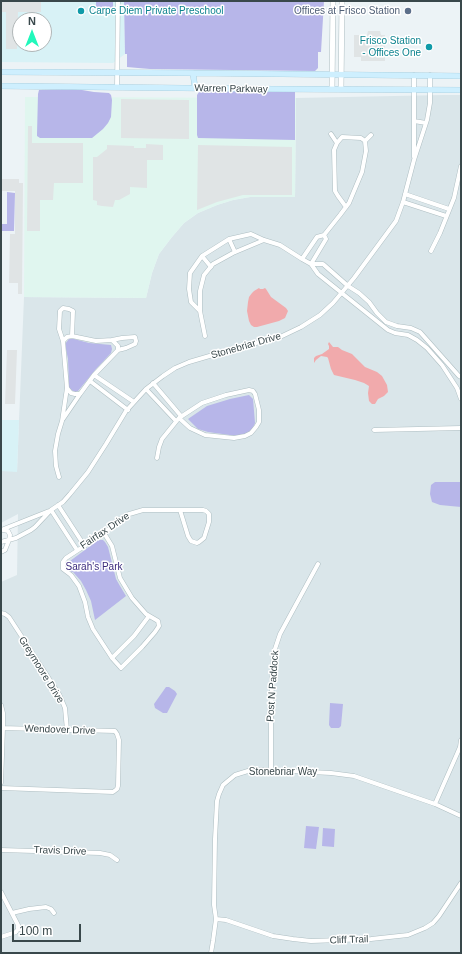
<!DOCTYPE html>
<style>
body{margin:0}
#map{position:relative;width:462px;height:954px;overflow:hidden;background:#ecf3f6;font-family:Helvetica,sans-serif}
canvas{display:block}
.frame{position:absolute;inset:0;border:2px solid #39484b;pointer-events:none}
.north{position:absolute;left:12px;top:12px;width:40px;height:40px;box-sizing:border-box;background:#fff;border:1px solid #b0b6b7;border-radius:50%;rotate:0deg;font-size:11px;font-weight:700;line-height:16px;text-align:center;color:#39484b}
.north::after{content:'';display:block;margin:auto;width:14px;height:18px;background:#21f8bb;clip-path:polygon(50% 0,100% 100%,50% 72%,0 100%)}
.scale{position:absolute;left:12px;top:924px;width:69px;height:18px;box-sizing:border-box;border:2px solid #39484b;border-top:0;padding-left:5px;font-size:12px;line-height:14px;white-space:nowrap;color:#39484b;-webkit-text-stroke:3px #fff;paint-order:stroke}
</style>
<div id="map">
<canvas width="462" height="954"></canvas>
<div class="frame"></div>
<div class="north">N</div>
<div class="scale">100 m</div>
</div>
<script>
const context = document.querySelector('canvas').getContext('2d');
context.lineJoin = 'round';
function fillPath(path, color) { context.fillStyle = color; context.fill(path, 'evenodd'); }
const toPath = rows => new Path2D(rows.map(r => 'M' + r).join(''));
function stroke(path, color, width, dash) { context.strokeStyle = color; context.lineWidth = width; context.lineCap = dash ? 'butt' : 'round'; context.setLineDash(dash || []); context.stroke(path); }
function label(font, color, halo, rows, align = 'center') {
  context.font = font + ' Helvetica,sans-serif'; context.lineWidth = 3; context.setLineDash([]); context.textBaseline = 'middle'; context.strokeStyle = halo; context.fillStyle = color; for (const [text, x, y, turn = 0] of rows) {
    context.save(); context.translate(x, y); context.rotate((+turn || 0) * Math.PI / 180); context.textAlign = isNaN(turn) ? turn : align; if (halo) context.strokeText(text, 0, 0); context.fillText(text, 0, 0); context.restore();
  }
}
fillPath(toPath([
 [444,95,461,95,461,953,1,953,1,582,17,575,18,514,1,523,1,471,17,471,24,297,146,298,152,273,159,254,172,237,184,223,198,213,217,205,233,200,250,197,295,197,296,98]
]), '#dae6ea');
fillPath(toPath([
 [1,1,124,1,125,54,113,63,1,62],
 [20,20,44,20,44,44,20,44],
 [1,420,19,420,17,472,1,471]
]), '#d8f2f6');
fillPath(toPath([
 [25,97,296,98,295,197,250,197,233,200,217,205,198,213,184,223,172,237,159,254,152,273,146,298,24,297]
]), '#e0f6ef');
fillPath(toPath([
 [96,1,113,1,113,15,96,15],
 [124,1,324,1,321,52,318,52,318,68,315,71,150,69,138,68,127,67,127,54,125,54],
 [76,89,94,92,109,93,111,95,112,100,111,117,108,123,103,129,92,138,40,138,37,136,37,134,38,94,39,90],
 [202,91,295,92,295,140,198,138,197,135,197,95,199,92],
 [7,192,15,193,14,231,1,231,1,224,7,224],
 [69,339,74,339,89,343,111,345,112,349,111,353,96,369,78,391,75,392,73,391,69,388,69,386,68,359,65,344],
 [249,395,253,399,255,423,252,430,246,434,237,436,208,432,198,429,188,419,207,406,230,399],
 [435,482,461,482,461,507,440,505,432,502,430,494,431,485],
 [100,540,103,540,105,542,108,547,116,579,120,586,126,596,95,620,91,601,86,590,81,581,73,572,69,571,68,565,70,561,97,541],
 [166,687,169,687,175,691,177,694,167,713,163,713,155,708,154,704],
 [330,703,343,704,341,726,339,728,331,728,329,725],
 [306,826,319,827,316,849,304,848],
 [323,828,335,829,334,847,322,846]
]), '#b7b6e9');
fillPath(toPath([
 [1,1,41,1,41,12,18,12,17,49,6,49,6,12,1,12],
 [368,31,380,31,381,35,385,35,385,61,361,61,361,57,354,57,354,35,367,35],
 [121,99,189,100,189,139,121,138],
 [28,126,32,126,32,143,83,143,83,183,54,183,53,200,40,200,40,231,27,231],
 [146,144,163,145,163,160,147,160,147,188,130,187,130,194,119,200,115,200,113,207,102,206,97,205,97,201,93,200,93,157,97,157,107,149,107,145,134,146,134,148,146,148],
 [198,145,292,147,292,195,243,195,217,202,197,210],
 [1,179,19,179,19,183,23,183,22,294,18,294,18,283,9,283,10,234,15,234,15,191,1,191],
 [7,350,17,350,15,404,5,404]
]), '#e0e4e5');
fillPath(toPath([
 [259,288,260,289,263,289,265,288,266,289,271,297,286,308,288,311,285,318,279,321,257,327,254,327,251,325,249,321,247,311,248,302,249,297,252,293,254,291],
 [329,342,333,347,338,347,342,350,352,354,365,367,377,372,382,376,387,385,388,392,384,396,378,399,375,404,372,404,369,401,368,393,369,386,364,383,355,380,334,375,331,369,328,358,327,357,321,356,316,360,314,363,314,358,316,356,322,354,329,349,329,346,328,344]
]), '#f1aaac');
const minor = toPath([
 [117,87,118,1],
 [414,121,426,123],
 [331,134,337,143],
 [365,141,371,135],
 [414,157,414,75],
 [405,194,449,209],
 [403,202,446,216],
 [324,235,340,215,349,203,362,172,366,151,365,141,361,138,342,137,337,143,334,150,335,191,338,196,346,207],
 [229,239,235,252],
 [431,251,440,233,454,198,461,166],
 [202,256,211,267],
 [200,311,191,302,189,289,190,273,202,256,229,239,251,234,264,240,280,245,302,259,311,264,326,239,324,235,317,237,302,259],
 [72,336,96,341,112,340,118,346,118,350,94,375,80,394,75,394,71,393,67,388,63,341,67,337,72,336],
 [205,336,200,311,200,291,204,275,213,264,233,253,264,240],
 [112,340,122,338,135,337,136,341,135,344,126,348,118,350],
 [63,341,59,329,60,311,63,308,69,309,73,311,72,336],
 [94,375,134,402],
 [461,377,459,376,420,332,411,328,397,326,386,322,377,313,369,302,359,293,348,286,323,264,311,264,318,274,388,330,395,333,408,335,417,340,427,348,442,365,457,388,461,399],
 [90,381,128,410],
 [153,383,181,416],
 [146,389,176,421],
 [249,390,253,391,255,394,259,410,259,422,256,427,251,433,245,436,234,438,205,435,190,428,179,418,202,403,226,395,249,390],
 [63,419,80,394],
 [374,430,461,428],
 [157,458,159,447,162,439,179,418],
 [59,477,56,466,55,451,58,434,62,421,67,388],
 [58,505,84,545],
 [51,510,77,550],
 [180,510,203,510,206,511,209,514,209,522,204,538,199,542,197,543,191,541,188,536,180,510],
 [1,530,49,511],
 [104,533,112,546,120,578,132,598,146,614,158,621,159,626,155,632,142,647,121,668,112,658,93,629,88,617,85,602,79,586,71,575,63,569,63,562,66,558,104,533,126,515,143,510,180,510],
 [1,542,16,538,31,530,35,527,51,510,63,502,70,494,88,472,106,444,126,411,146,389,163,376,175,368,189,362,247,345,278,338,301,327,320,315,333,303,354,278,396,221,403,202,414,160,427,120,430,103,430,75],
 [1,552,5,550,9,540,10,535,8,531,3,530],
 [1,613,5,614,9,617,59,694,65,708,67,730],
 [112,658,134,636,149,616],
 [1,705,3,713,3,728,1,783],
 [1,728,115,731,117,734,119,740,118,786,117,789,113,792,1,788],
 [271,770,271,720,272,680,274,652,280,634,318,564],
 [435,804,457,754,460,747,461,740],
 [1,850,100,853,110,855,117,860],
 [1,892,18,925,18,929,16,932,1,937],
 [12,913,29,909,46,907,51,909,54,913],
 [216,919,226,920,273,936,293,939,311,941,371,939,408,935,425,928,433,923,439,916,461,883],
 [211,953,213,941,216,919,214,905,215,839,217,801,219,794,223,785,235,775,251,770,271,770,331,773,354,776,435,804,461,816]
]);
const tertiary = toPath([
 [332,89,333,1],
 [341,89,342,1]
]);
const secondary = toPath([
 [1,72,193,73,461,76],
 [193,73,195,88],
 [1,86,273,89,461,90]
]);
stroke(minor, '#aebec2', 5);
stroke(tertiary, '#aebec2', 6);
stroke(secondary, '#9ac2d2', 6);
stroke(minor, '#fff', 4);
stroke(tertiary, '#fff', 5);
stroke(secondary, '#ceeffe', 5.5);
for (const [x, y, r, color] of [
 [81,11,4,"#0f9aa8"],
 [408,11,4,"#5c6f8a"],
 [429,47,4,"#0f9aa8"]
]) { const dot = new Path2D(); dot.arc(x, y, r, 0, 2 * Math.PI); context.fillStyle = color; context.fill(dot); stroke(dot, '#fff', 1.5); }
label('10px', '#0d838f', '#fff', [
 ["Carpe Diem Private Preschool",89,11],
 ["Frisco Station",421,41,"right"],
 ["- Offices One",421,53,"right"]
], 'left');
label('10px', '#4e5e75', '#fff', [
 ["Offices at Frisco Station",400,11]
], 'right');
label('10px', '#39484b', '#fff', [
 ["Warren Parkway",231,89,1],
 ["Stonebriar Drive",246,346,-16],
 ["Fairfax Drive",105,531,-34],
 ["Greymoore Drive",41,670,58],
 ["Post N Paddock",273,686,-86],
 ["Wendover Drive",60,730,2],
 ["Stonebriar Way",283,772],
 ["Travis Drive",60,851,2],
 ["Cliff Trail",349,940,-2]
]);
label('10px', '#3b2b7d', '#fff', [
 ["Sarah's Park",94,567]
]);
</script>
